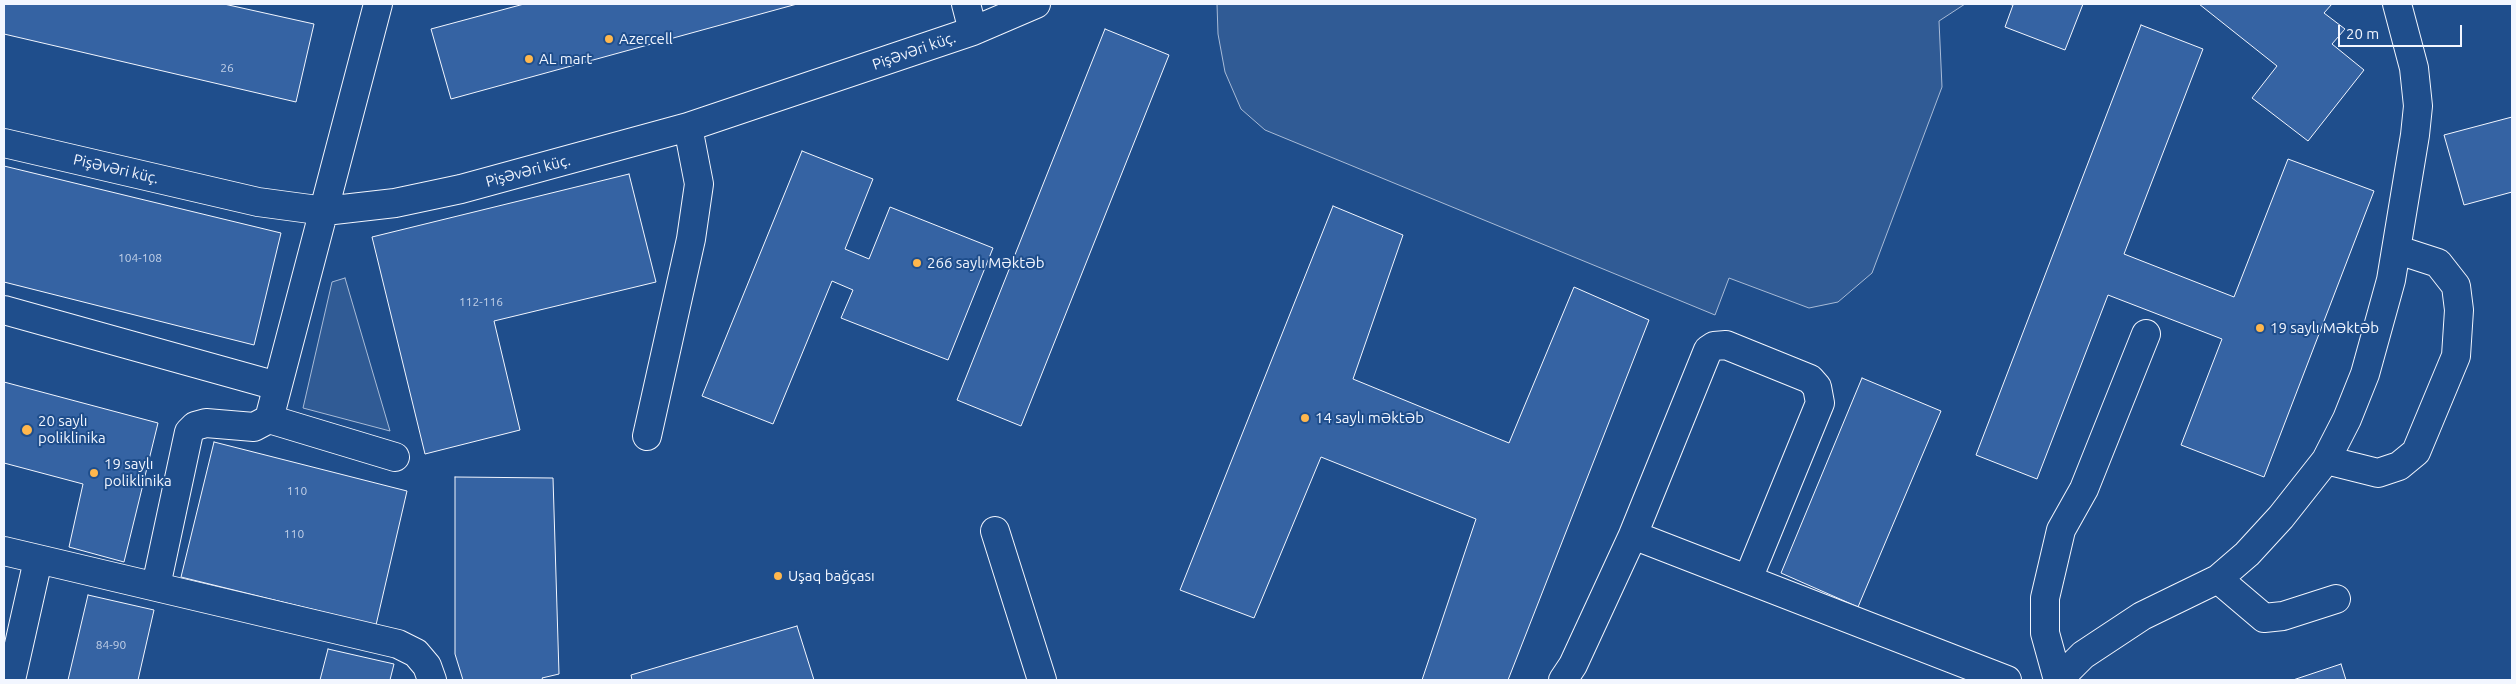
<!DOCTYPE html>
<meta charset="utf-8">
<style>
body{margin:0}
#map{position:relative;width:2516px;height:684px;overflow:hidden;background:#1f4e8c;font-family:Ubuntu,sans-serif}
canvas{display:block}
.frame{position:absolute;inset:0;border:5px solid #f2f6ff;pointer-events:none}
.scale{position:absolute;left:2338px;top:25px;width:124px;height:22px;box-sizing:border-box;border:2px solid #f2f6ff;border-top:0;padding-left:6px;font-size:15px;line-height:18px;white-space:nowrap;color:#f2f6ff;-webkit-text-stroke:4px #1f4e8c;paint-order:stroke}
</style>
<div id="map">
<canvas width="2516" height="684"></canvas>
<div class="frame"></div>
<div class="scale">20 m</div>
</div>
<script>
const context = document.querySelector('canvas').getContext('2d');
context.lineJoin = 'round';
function fillPath(path, color) { context.fillStyle = color; context.fill(path, 'evenodd'); }
const toPath = rows => new Path2D(rows.map(r => 'M' + r).join(''));
function stroke(path, color, width, dash) { context.strokeStyle = color; context.lineWidth = width; context.lineCap = dash ? 'butt' : 'round'; context.setLineDash(dash || []); context.stroke(path); }
function label(font, color, halo, rows, align = 'center') {
  context.font = font + ' Ubuntu,sans-serif'; context.lineWidth = 4; context.setLineDash([]); context.textBaseline = 'middle'; context.strokeStyle = halo; context.fillStyle = color; for (const [text, x, y, turn = 0] of rows) {
    context.save(); context.translate(x, y); context.rotate((+turn || 0) * Math.PI / 180); context.textAlign = isNaN(turn) ? turn : align; if (halo) context.strokeText(text, 0, 0); context.fillText(text, 0, 0); context.restore();
  }
}
const built = toPath([
 [1217,4,1965,4,1939,21,1942,87,1872,273,1838,302,1809,308,1729,278,1715,315,1265,130,1241,109,1225,72,1218,34,1217,4],
 [345,278,390,431,303,408,332,282,345,278]
]);
fillPath(built, '#305b95');
stroke(built, '#a8bbd7', 1);
const building = toPath([
 [4,4,224,4,314,24,296,102,4,34,4,4],
 [524,4,797,4,451,99,431,29,524,4],
 [2008,4,2083,4,2065,50,2005,27,2013,5,2008,4],
 [2199,4,2332,4,2324,13,2345,29,2332,44,2364,70,2308,141,2252,98,2277,66,2199,4],
 [2141,25,2203,49,2124,254,2234,297,2288,159,2374,191,2264,477,2181,445,2222,339,2108,295,2037,479,1976,455,2141,25],
 [1105,29,1169,55,1021,426,957,400,1105,29],
 [2512,117,2512,192,2464,205,2444,135,2512,117],
 [802,151,873,179,845,249,869,259,890,207,993,248,948,360,841,318,853,290,832,281,773,424,702,396,802,151],
 [4,166,281,233,254,345,4,282,4,166],
 [629,174,656,282,494,321,520,430,425,454,372,237,629,174],
 [1333,206,1403,235,1353,379,1509,443,1574,287,1649,320,1508,680,1422,680,1476,519,1321,457,1254,618,1180,590,1333,206],
 [1862,378,1941,411,1858,607,1781,573,1862,378],
 [4,382,158,423,124,562,69,547,83,484,4,463,4,382],
 [214,442,407,491,376,625,181,577,214,442],
 [455,477,553,478,559,674,542,678,543,680,463,680,455,654,455,477],
 [88,595,154,610,138,680,68,680,88,595],
 [797,626,814,680,632,680,631,675,797,626],
 [328,649,394,664,390,680,320,680,328,649],
 [2341,664,2346,680,2293,680,2341,664]
]);
fillPath(building, '#3563a3');
stroke(building, '#f2f6ff', 1);
const minor = toPath([
 [966,4,973,31],
 [4,143,258,202,325,211,395,203,461,189,688,127,973,31,1036,4],
 [4,310,277,386],
 [269,419,395,457],
 [647,436,691,239,699,184,688,127],
 [2326,460,2378,473,2399,466,2416,452,2456,356,2459,310,2456,286,2438,263,2398,250],
 [995,531,1042,680],
 [4,551,398,644,416,653,427,666,432,680],
 [1748,579,1820,403,1817,387,1810,379,1726,345,1714,346,1708,350,1633,535,2007,680],
 [2218,579,2264,618,2283,616,2336,599],
 [156,586,189,432,195,426,206,423,254,427,269,419,378,4],
 [11,680,38,560],
 [1563,680,1573,665,1633,535],
 [2058,680,2083,655,2142,616,2218,579,2247,554,2281,517,2326,460,2347,419,2365,374,2391,280,2415,135,2418,106,2414,68,2397,4],
 [2058,680,2045,633,2045,598,2061,530,2084,489,2146,334]
]);
stroke(minor, '#f2f6ff', 30);
stroke(minor, '#1f4e8c', 28);
for (const [x, y, r, color] of [
 [609,39,5,"#ffb74d"],
 [529,59,5,"#ffb74d"],
 [917,263,5,"#ffb74d"],
 [2260,328,5,"#ffb74d"],
 [1305,418,5,"#ffb74d"],
 [27,430,6,"#ffb74d"],
 [94,473,5,"#ffb74d"],
 [778,576,5,"#ffb74d"]
]) { const dot = new Path2D(); dot.arc(x, y, r, 0, 2 * Math.PI); context.fillStyle = color; context.fill(dot); stroke(dot, '#1f4e8c', 2); }
label('12px', '#c3d1e8', null, [
 ["26",227,68],
 ["104-108",140,258],
 ["112-116",481,302],
 ["110",297,491],
 ["110",294,534],
 ["84-90",111,645]
]);
label('15px', '#f2f6ff', '#1f4e8c', [
 ["Azercell",619,39],
 ["AL mart",539,59],
 ["266 saylı Məktəb",927,263],
 ["19 saylı Məktəb",2270,328],
 ["14 saylı məktəb",1315,418],
 ["20 saylı",38,421],
 ["poliklinika",38,438],
 ["19 saylı",104,464],
 ["poliklinika",104,481],
 ["Uşaq bağçası",788,576]
], 'left');
label('15px', '#f2f6ff', '#1f4e8c', [
 ["Pişəvəri küç.",914,51,-19],
 ["Pişəvəri küç.",116,169,13],
 ["Pişəvəri küç.",528,171,-15]
]);
</script>
